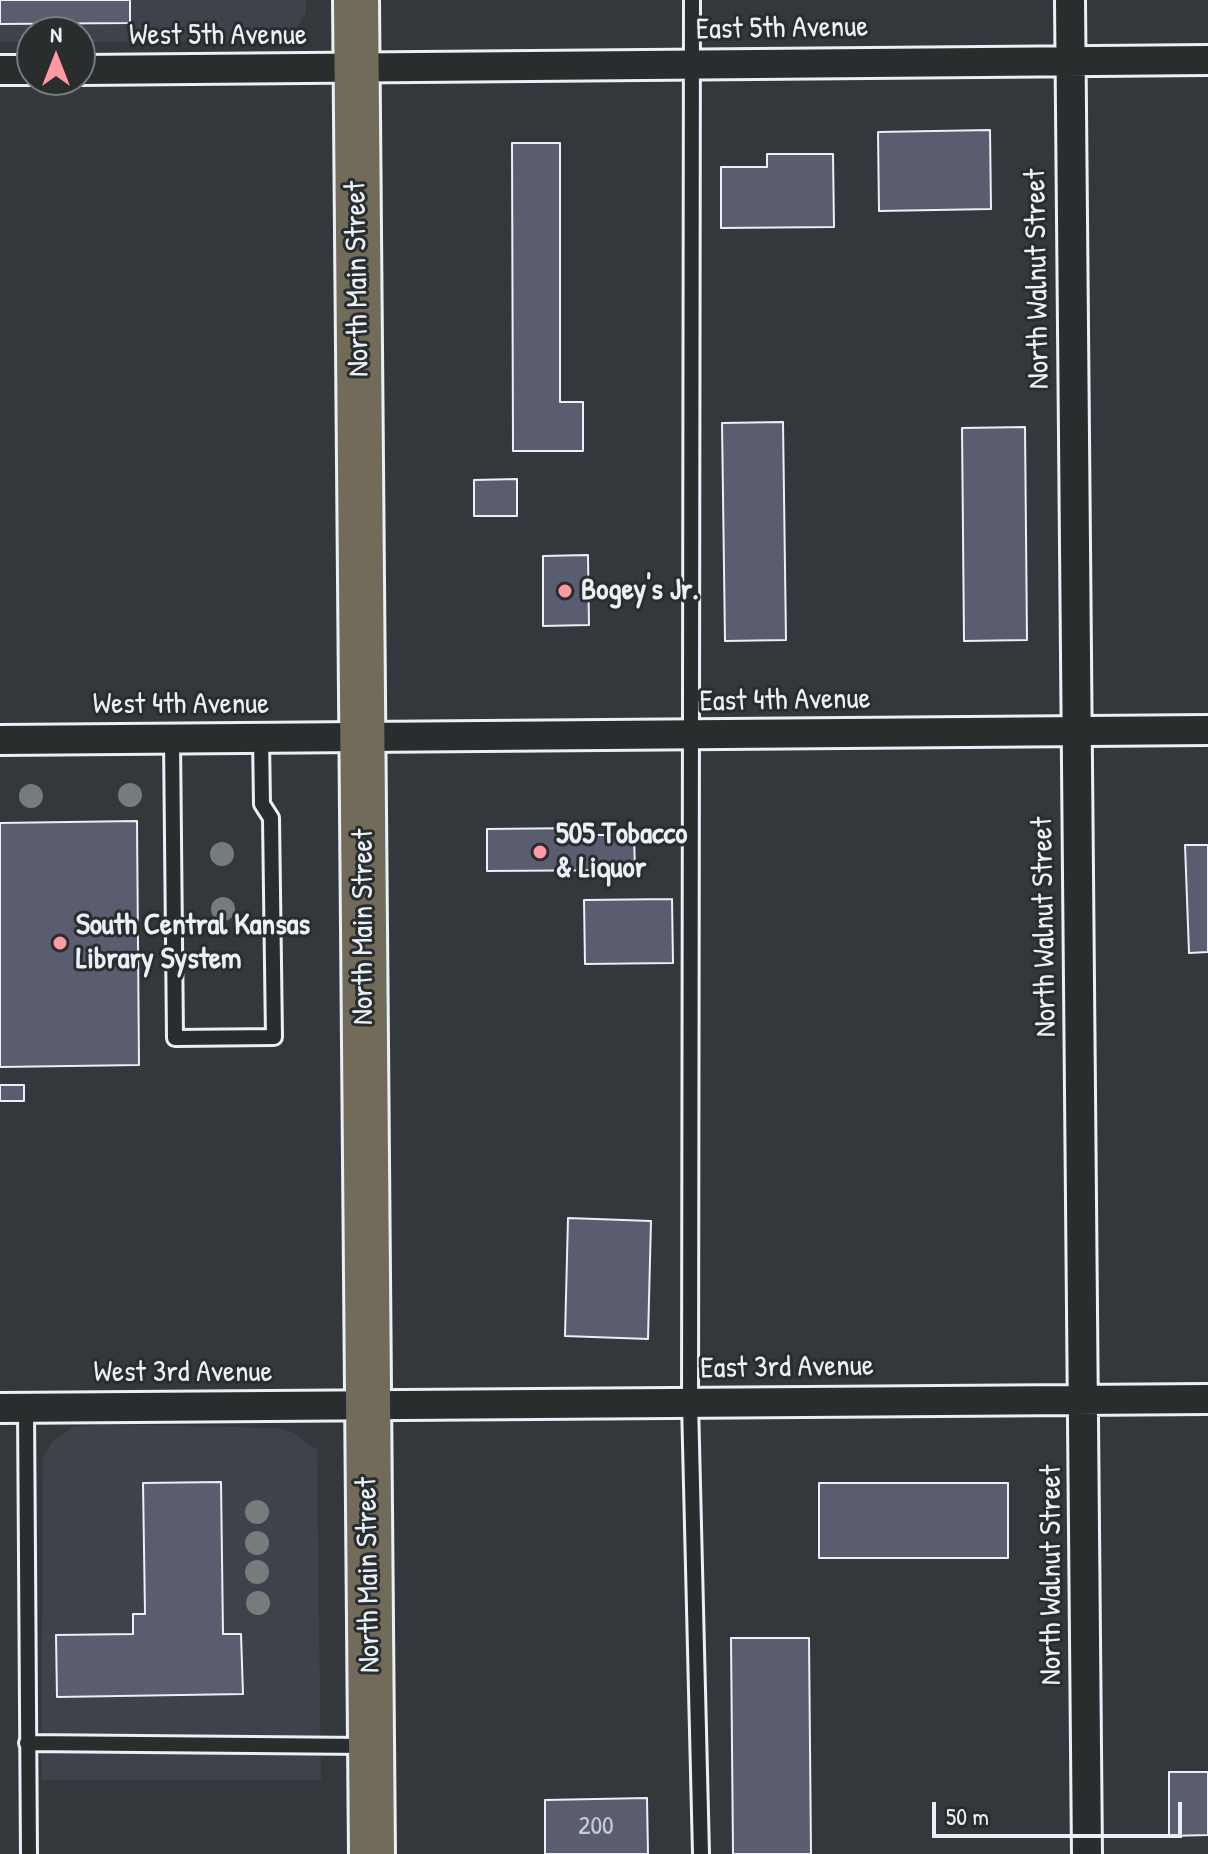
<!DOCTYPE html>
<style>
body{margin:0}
#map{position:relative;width:1208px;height:1854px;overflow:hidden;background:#34373b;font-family:"Patrick Hand",sans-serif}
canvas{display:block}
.north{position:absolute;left:16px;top:16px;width:80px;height:80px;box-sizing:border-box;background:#2a2d2e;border:2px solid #767b7f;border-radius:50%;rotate:0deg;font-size:22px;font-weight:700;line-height:32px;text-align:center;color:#e8f1f8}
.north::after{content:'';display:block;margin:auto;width:28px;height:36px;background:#ff9aa2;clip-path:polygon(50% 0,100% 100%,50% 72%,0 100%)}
.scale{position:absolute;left:932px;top:1802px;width:250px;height:36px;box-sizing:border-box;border:4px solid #e8f1f8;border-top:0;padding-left:10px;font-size:24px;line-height:28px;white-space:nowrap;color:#e8f1f8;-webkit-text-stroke:6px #2a2d2e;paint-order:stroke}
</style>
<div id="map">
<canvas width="1208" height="1854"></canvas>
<div class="north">N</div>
<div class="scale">50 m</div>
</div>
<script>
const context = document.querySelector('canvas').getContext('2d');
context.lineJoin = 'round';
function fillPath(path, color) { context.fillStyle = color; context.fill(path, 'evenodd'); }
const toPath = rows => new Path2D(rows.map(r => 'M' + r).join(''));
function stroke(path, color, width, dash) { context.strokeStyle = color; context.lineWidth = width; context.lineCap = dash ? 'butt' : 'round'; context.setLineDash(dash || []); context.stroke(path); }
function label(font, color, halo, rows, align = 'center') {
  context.font = font + ' "Patrick Hand",sans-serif'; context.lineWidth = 6; context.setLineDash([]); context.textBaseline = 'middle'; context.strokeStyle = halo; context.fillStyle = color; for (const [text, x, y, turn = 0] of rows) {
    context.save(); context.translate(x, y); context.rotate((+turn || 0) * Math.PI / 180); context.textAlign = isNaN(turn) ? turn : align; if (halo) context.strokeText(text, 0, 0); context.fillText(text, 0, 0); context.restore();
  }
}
fillPath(toPath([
 [0,0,306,0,306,13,294,32,276,41,80,42,80,32,32,32,32,42,0,42],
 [102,1424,277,1428,292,1432,317,1450,321,1780,41,1780,43,1456,52,1442,72,1427]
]), '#3f424b');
const building = toPath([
 [0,0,130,0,130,23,0,24,0,0],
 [990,130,991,209,879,211,878,132,990,130],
 [512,143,560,143,560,402,583,402,583,451,513,451,512,143],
 [767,154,833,154,834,227,721,228,721,167,767,167,767,154],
 [783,422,786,640,725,641,722,423,783,422],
 [1025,427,1027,640,964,641,962,428,1025,427],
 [517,479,517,516,474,516,474,480,517,479],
 [588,555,589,625,543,626,543,556,588,555],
 [137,821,139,1065,0,1067,0,823,137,821],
 [582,828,582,835,634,835,635,870,487,871,487,829,582,828],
 [1185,845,1208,845,1208,952,1189,953,1185,845],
 [672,899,673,963,585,964,584,900,672,899],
 [0,1085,24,1085,24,1101,0,1101,0,1085],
 [568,1218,651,1221,648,1339,565,1336,568,1218],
 [221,1482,223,1634,241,1634,243,1694,57,1697,56,1635,133,1634,133,1614,145,1614,143,1483,221,1482],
 [819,1483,1008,1483,1008,1558,819,1558,819,1483],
 [731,1638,809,1638,811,1854,733,1854,731,1638],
 [1169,1772,1208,1772,1208,1835,1169,1836,1169,1772],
 [647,1798,648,1854,545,1854,545,1800,647,1798]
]);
fillPath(building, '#5a5d6f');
stroke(building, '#e8f1f8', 2);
const lane = toPath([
 [692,0,690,1403,701,1854],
 [172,739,175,1038,274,1037,271,818,262,804,261,738],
 [26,1408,29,1854],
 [27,1743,366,1746]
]);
const street = toPath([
 [1070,0,1087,1854],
 [0,70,32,70],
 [80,70,1208,60],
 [0,740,1208,730],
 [0,1408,1208,1399]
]);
const primary = toPath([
 [356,0,372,1854]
]);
stroke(lane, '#e8f1f8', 20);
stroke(street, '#e8f1f8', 34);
stroke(primary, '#e8f1f8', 50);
stroke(lane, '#2a2d2e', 14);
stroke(street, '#2a2d2e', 28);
stroke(primary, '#736b5a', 44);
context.fillStyle = '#747d7b';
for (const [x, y] of [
 [130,795],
 [31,796],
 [222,854],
 [223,909],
 [257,1512],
 [257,1543],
 [257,1572],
 [258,1603]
]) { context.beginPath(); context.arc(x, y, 12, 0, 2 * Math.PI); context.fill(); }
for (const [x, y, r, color] of [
 [565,591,8,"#ff9aa2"],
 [540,852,8,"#ff9aa2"],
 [60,943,8,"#ff9aa2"]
]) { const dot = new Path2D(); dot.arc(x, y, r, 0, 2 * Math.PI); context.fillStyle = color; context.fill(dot); stroke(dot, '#2a2d2e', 3); }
label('26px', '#c4ccd6', null, [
 ["200",596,1827]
]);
label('30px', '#e8f1f8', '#2a2d2e', [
 ["East 5th Avenue",782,29,-1],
 ["West 5th Avenue",218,36],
 ["North Main Street",358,279,-91],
 ["North Walnut Street",1038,279,-91],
 ["East 4th Avenue",785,701,-1],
 ["West 4th Avenue",181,705],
 ["North Main Street",364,927,-90],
 ["North Walnut Street",1045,927,-91],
 ["East 3rd Avenue",787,1368,-1],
 ["West 3rd Avenue",183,1373],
 ["North Main Street",369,1575,-91],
 ["North Walnut Street",1052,1575,-90]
]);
label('bold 30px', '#e8f1f8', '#2a2d2e', [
 ["Bogey's Jr.",581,591],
 ["505 Tobacco",556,835],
 ["& Liquor",556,869],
 ["South Central Kansas",76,926],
 ["Library System",76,960]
], 'left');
</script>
